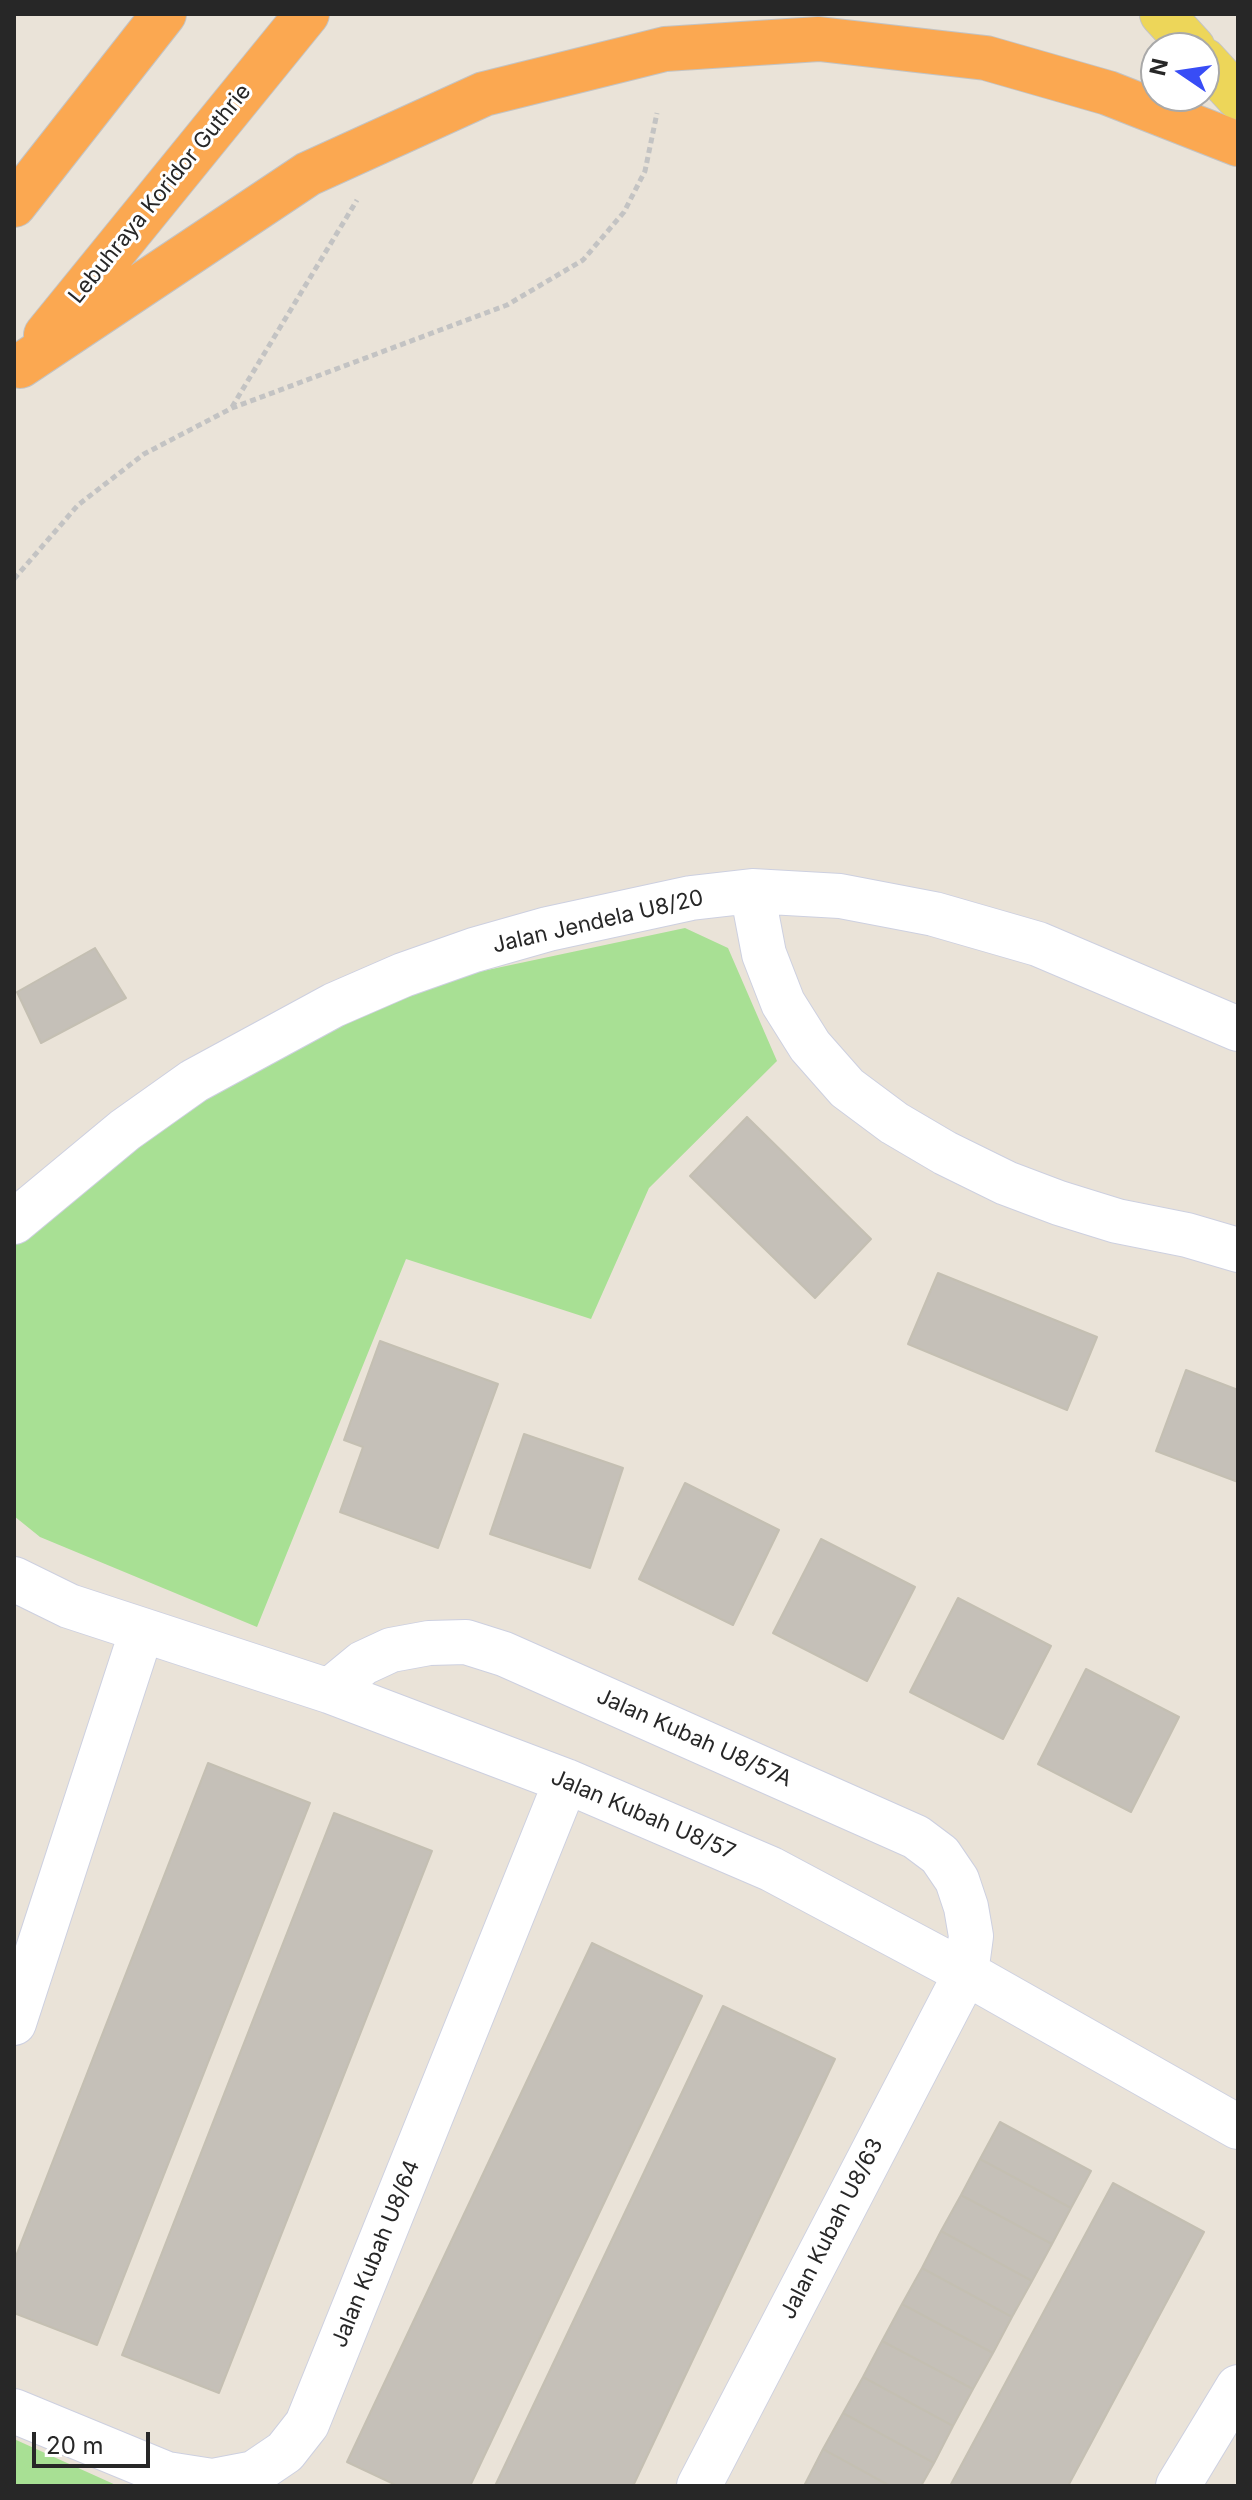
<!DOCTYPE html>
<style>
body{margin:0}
#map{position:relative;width:1252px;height:2500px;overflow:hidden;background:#eae3d8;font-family:Inter,sans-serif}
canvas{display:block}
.frame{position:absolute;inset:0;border:16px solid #272727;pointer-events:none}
.north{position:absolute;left:1140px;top:32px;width:80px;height:80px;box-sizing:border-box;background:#fff;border:2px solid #a9a9a9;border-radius:50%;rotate:283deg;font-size:22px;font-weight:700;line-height:32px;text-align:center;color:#272727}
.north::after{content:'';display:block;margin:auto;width:28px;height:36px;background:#384df6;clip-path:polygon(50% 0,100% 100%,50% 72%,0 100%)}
.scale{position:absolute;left:32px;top:2432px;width:118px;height:36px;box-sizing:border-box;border:4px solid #272727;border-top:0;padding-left:10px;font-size:24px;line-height:28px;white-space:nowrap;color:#272727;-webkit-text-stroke:6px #fff;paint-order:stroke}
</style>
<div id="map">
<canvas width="1252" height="2500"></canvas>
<div class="frame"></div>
<div class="north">N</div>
<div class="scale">20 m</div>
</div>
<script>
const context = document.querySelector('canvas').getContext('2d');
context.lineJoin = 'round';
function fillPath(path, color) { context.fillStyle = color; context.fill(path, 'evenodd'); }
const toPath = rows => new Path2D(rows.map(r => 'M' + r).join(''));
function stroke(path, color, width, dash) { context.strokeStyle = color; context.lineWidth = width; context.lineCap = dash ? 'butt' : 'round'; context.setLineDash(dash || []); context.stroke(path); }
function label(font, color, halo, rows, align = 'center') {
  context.font = font + ' Inter,sans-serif'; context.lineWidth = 6; context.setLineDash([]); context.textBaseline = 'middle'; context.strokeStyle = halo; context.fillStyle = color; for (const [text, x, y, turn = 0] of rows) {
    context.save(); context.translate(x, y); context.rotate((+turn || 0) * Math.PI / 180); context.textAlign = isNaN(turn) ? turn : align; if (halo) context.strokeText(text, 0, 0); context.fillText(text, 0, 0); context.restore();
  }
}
fillPath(toPath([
 [685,928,728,948,777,1061,649,1188,591,1319,406,1259,257,1627,40,1537,14,1516,14,1242,165,1124,314,1036,459,976],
 [14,2439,107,2481,118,2486,14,2486]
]), '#a8e094');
const building = toPath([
 [95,948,126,998,41,1043,17,992,95,948],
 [747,1117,871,1239,815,1298,690,1176,747,1117],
 [938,1273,1097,1337,1067,1410,908,1344,938,1273],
 [380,1341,498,1384,438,1548,340,1512,363,1447,344,1440,380,1341],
 [1186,1370,1238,1390,1238,1482,1156,1451,1186,1370],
 [524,1434,623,1468,590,1568,490,1534,524,1434],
 [685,1483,779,1530,733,1625,639,1579,685,1483],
 [821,1539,915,1587,867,1681,773,1633,821,1539],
 [958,1598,1051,1646,1003,1739,910,1692,958,1598],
 [1086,1669,1179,1717,1131,1812,1038,1764,1086,1669],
 [208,1763,310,1803,97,2345,14,2313,14,2261,208,1763],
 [334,1813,432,1851,219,2393,122,2355,334,1813],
 [592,1943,702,1996,470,2486,398,2486,347,2462,592,1943],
 [723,2006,835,2059,633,2486,495,2486,723,2006],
 [1000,2122,1091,2171,1071,2208,980,2159,1000,2122],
 [980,2159,1071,2208,1052,2244,961,2195,980,2159],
 [1113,2183,1204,2232,1068,2486,950,2486,1113,2183],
 [961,2195,1052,2244,1032,2281,941,2231,961,2195],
 [941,2231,1032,2281,1012,2317,922,2268,941,2231],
 [922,2268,1012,2317,993,2353,902,2304,922,2268],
 [902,2304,993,2353,973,2389,882,2341,902,2304],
 [882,2341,973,2389,953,2426,863,2377,882,2341],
 [863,2377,953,2426,934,2463,843,2413,863,2377],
 [843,2413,934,2463,921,2486,890,2486,823,2449,843,2413],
 [823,2449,890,2486,804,2486,823,2449]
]);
fillPath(building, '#c5c0b8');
stroke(building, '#c4bfb2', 2);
const minor = toPath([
 [752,891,764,954,783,1003,810,1046,847,1088,894,1123,945,1153,1006,1183,1059,1203,1117,1221,1187,1235,1238,1250],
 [14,1222,125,1130,194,1081,334,1005,403,975,474,950,548,929,691,898,752,891,840,896,934,914,1038,944,1238,1029],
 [14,1579,69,1606,329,1691,566,1781,771,1869,966,1973,1238,2127],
 [329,1691,363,1663,391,1650,429,1643,466,1642,504,1654,916,1837,940,1855,957,1880,966,1907,971,1936,966,1973,699,2486],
 [14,2023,142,1630],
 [14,2411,167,2474,212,2481,254,2473,285,2452,307,2424,566,1781],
 [1178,2486,1238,2387]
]);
const major = toPath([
 [1162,14,1193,48],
 [1204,60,1238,97]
]);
const highway = toPath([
 [14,205,164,14],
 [46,335,307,14],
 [20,366,308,174,484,94,665,49,819,39,986,58,1108,93,1238,144]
]);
stroke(minor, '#cdd0e0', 46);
stroke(major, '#c3c3c3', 46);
stroke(highway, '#c3c3c3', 46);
stroke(toPath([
 [232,407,357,200],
 [14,579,78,505,144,454,232,408,507,305,583,260,624,212,645,171,657,113]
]), '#c3c3c3', 5, [6, 4]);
stroke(minor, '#fff', 44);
stroke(major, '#edd659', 44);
stroke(highway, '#fba851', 44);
label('22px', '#272727', '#fff', [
 ["Lebuhraya Koridor Guthrie",160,194,-51],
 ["Jalan Jendela U8/20",598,922,-13],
 ["Jalan Kubah U8/57A",694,1738,24],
 ["Jalan Kubah U8/57",643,1815,23],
 ["Jalan Kubah U8/63",832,2229,-63],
 ["Jalan Kubah U8/64",376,2254,-68]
]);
</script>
